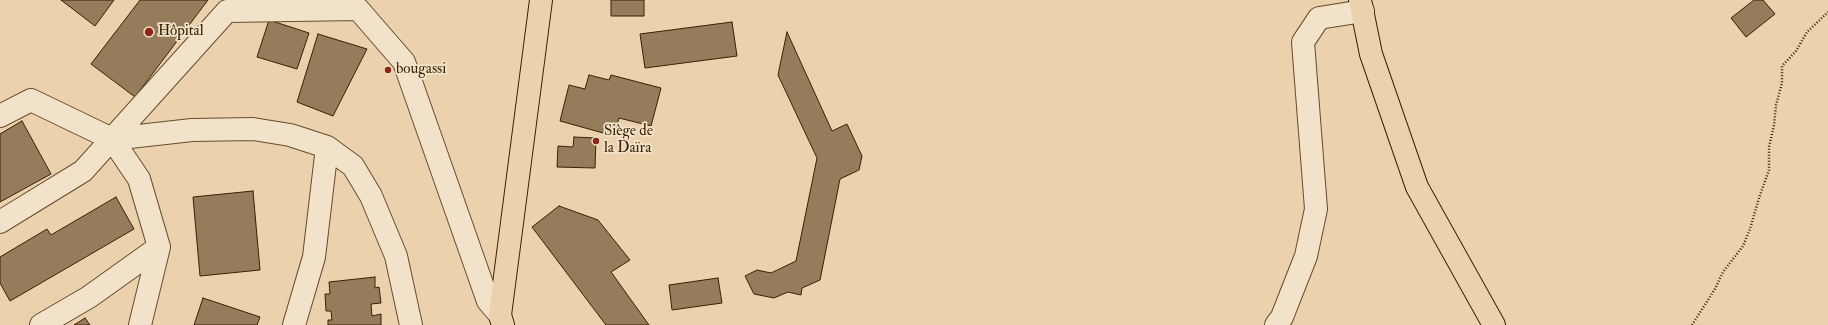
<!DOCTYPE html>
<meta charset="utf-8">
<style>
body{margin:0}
canvas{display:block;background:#ebd2ad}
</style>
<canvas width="1828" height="325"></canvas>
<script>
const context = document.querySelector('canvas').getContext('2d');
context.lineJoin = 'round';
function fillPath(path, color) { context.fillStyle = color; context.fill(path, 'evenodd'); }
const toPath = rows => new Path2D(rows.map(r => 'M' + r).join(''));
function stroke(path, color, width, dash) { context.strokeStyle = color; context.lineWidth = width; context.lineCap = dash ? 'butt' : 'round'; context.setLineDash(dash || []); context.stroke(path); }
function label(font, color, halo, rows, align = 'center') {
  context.font = font + ' "IM FELL Double Pica",serif'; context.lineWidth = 3.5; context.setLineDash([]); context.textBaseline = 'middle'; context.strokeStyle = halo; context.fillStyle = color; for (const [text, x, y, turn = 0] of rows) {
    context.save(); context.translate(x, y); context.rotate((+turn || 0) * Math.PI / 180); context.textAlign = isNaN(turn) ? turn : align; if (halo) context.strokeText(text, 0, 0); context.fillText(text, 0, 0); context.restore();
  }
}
const building = toPath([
 [61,0,114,0,95,26,61,0],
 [140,0,208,0,135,97,91,64,140,0],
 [611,0,644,0,644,16,611,16,611,0],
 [1754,0,1763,0,1775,14,1746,37,1731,18,1754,0],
 [269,20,309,33,297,69,257,57,269,20],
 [732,22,737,56,645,68,640,34,732,22],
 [787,32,832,131,847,124,862,156,859,170,840,179,820,280,802,288,801,295,788,292,774,298,754,294,745,276,757,270,771,273,796,261,817,158,778,75,787,32],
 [318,34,367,49,333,116,297,102,318,34],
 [589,75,609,80,611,75,661,88,651,126,619,118,614,136,560,121,569,85,585,89,589,75],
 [22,121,51,174,0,202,0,134,22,121],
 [574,137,596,138,595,168,557,167,558,146,573,147,574,137],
 [253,191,260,270,200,276,193,197,253,191],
 [116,197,134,229,10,301,0,283,0,257,47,229,51,235,116,197],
 [559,206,598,220,630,260,611,272,649,325,606,325,532,227,559,206],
 [375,277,375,288,379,287,381,303,371,304,372,316,381,314,381,325,328,325,328,320,332,320,331,311,326,311,325,294,330,294,329,282,375,277],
 [718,278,722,303,672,310,669,285,718,278],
 [203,298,260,317,257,325,194,325,203,298],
 [85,318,90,325,74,325,85,318]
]);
fillPath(building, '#957d5b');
stroke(building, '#382102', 1);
const minor = toPath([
 [0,116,31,100,112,139,139,179,159,247],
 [112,139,192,130,253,129,290,135,327,147,353,166,371,196,396,256,411,325],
 [0,222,83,171,227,11,358,9,404,62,488,301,500,315],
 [41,325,89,297,159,247,140,325],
 [294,325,314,257,327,147],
 [1276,325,1282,317,1306,256,1316,209,1303,42,1319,18,1363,11]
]);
const major = toPath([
 [1360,0,1371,54,1417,187,1494,325],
 [503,325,500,315,541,0]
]);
stroke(minor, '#654d2d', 24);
stroke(major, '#382102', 24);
stroke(toPath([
 [1692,325,1715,289,1723,272,1743,246,1750,229,1759,198,1769,170,1769,147,1774,125,1776,105,1782,83,1782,66,1796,51,1807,32,1828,12]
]), '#382102', 2.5, [1, 2]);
stroke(minor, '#f2e2ca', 22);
stroke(major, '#ebd2ad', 22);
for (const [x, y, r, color] of [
 [149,32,5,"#8f2418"],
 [388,70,4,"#8f2418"],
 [596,141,4,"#8f2418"]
]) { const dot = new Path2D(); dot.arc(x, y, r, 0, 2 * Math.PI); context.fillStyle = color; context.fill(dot); stroke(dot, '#f2e2ca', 1.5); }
label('15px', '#382102', '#f2e2ca', [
 ["Hôpital",158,32],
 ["bougassi",396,70],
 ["Siège de",604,132],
 ["la Daïra",604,149]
], 'left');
</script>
